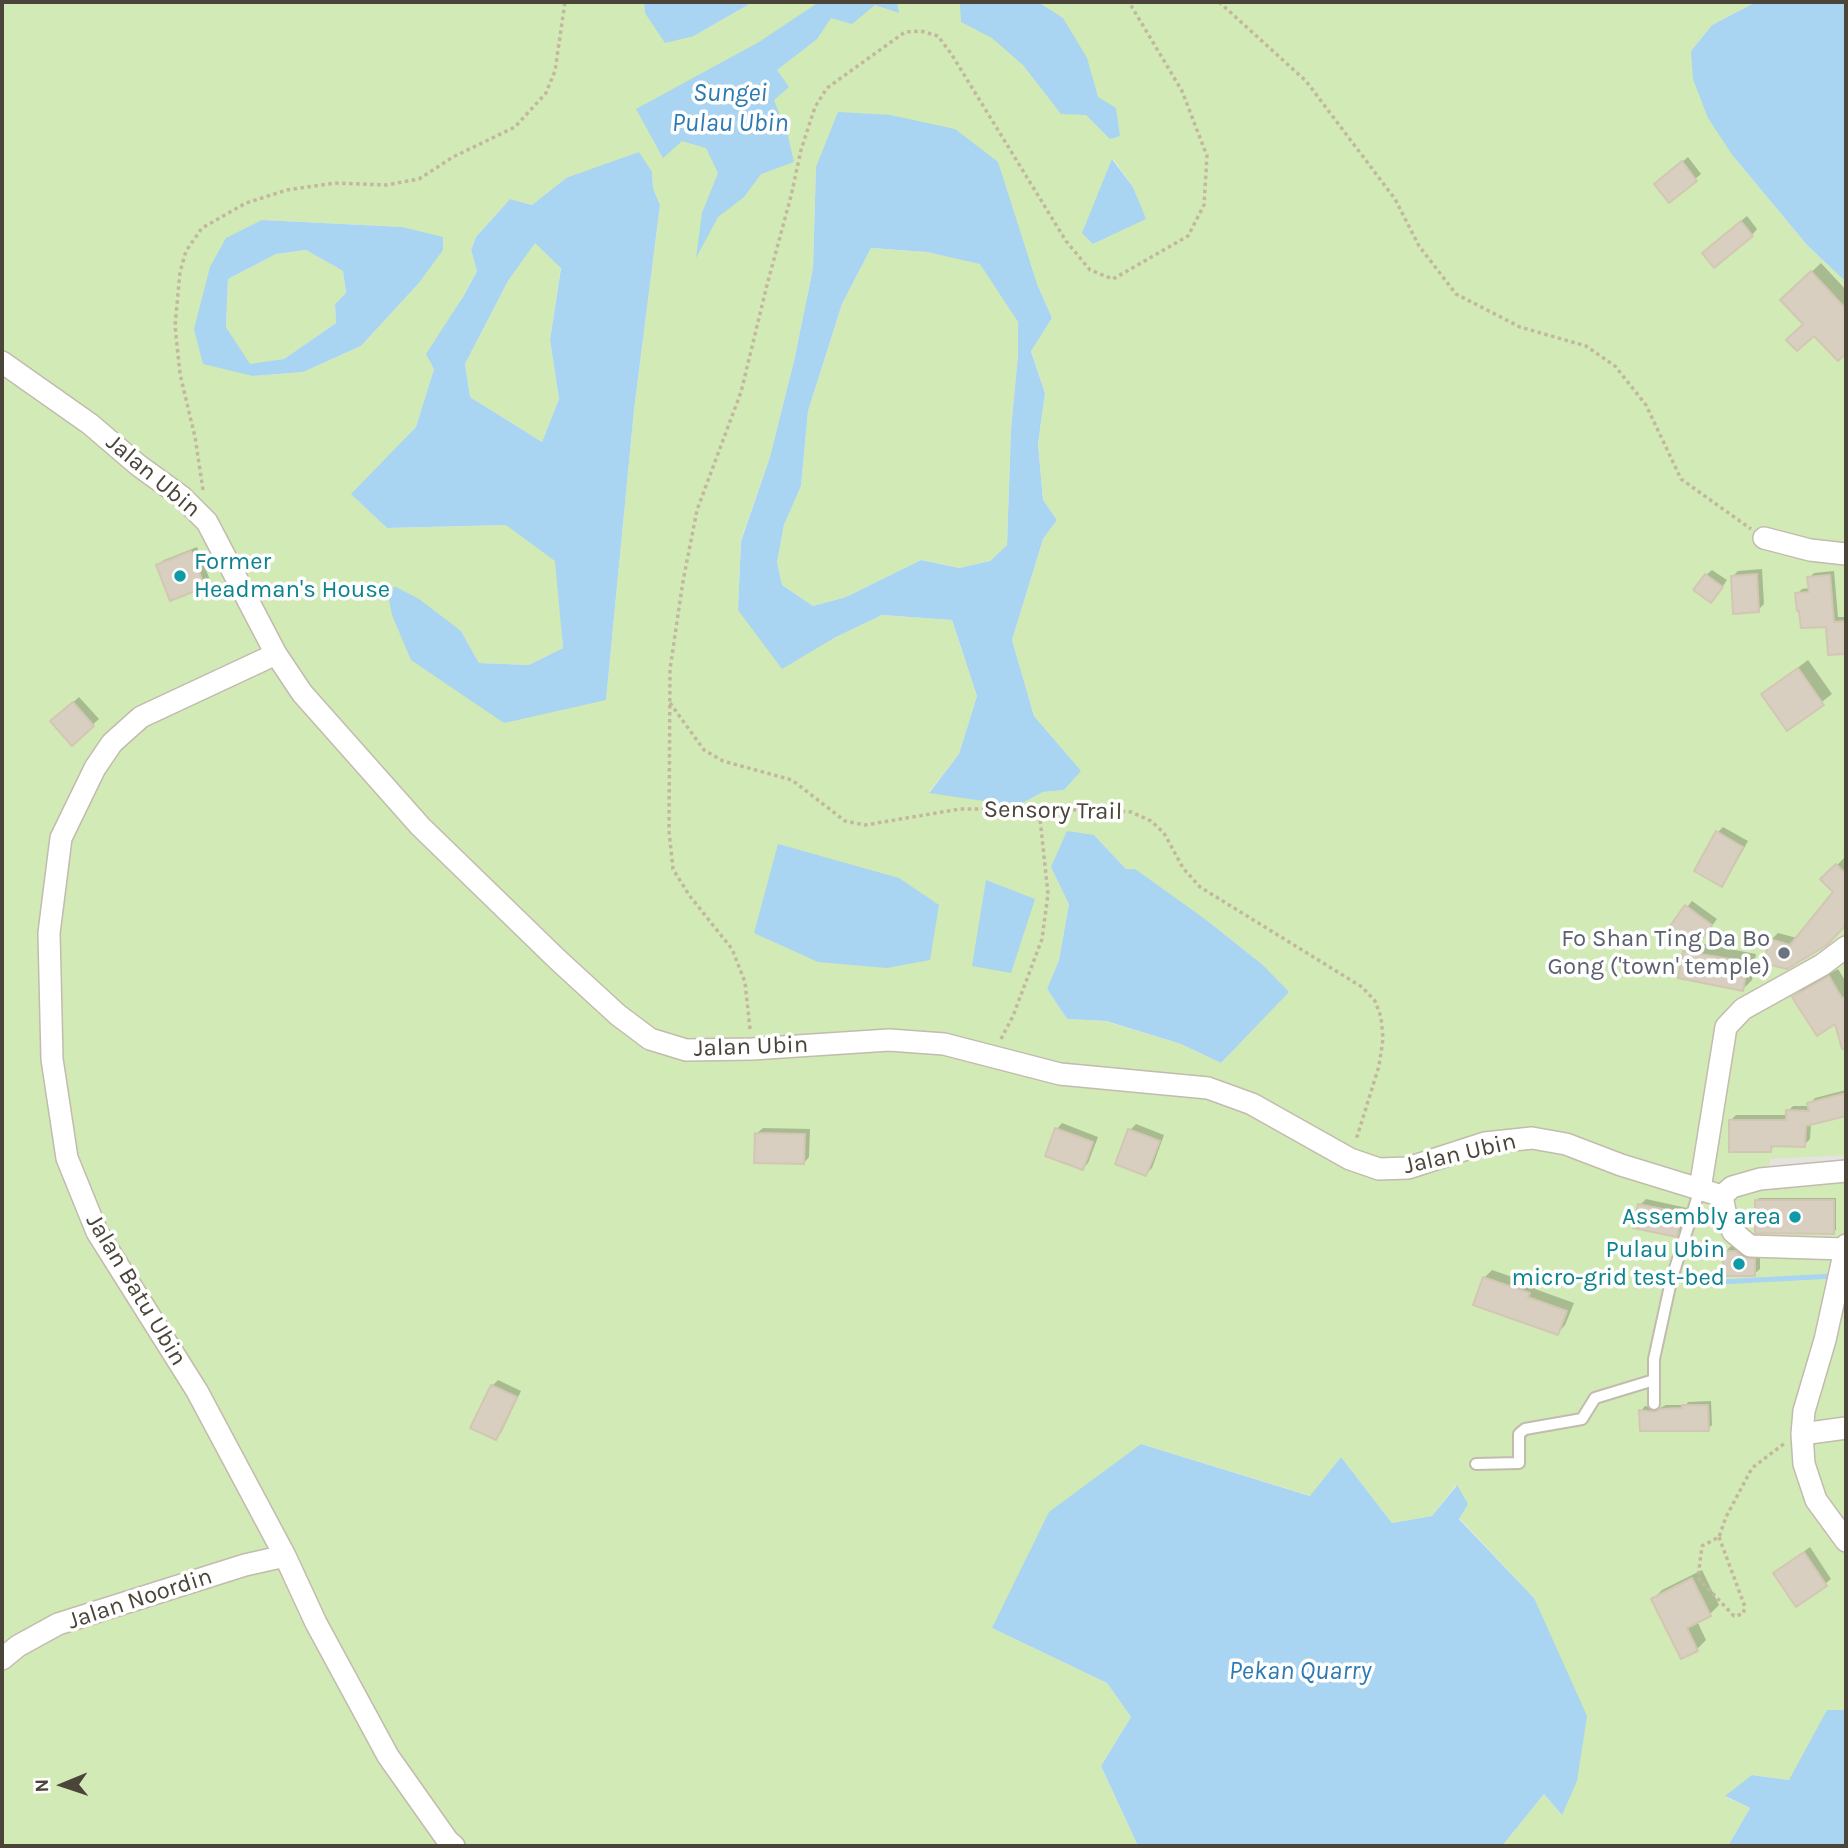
<!DOCTYPE html>
<style>
body{margin:0}
#map{position:relative;width:1848px;height:1848px;overflow:hidden;background:#f6f3ec;font-family:Karla,sans-serif}
canvas{display:block}
.frame{position:absolute;inset:0;border:4px solid #4b4439;pointer-events:none}
.north{position:absolute;left:28px;top:1750px;width:70px;height:70px;-webkit-text-stroke:5px #fff;paint-order:stroke;rotate:268deg;font-size:19px;font-weight:700;line-height:28px;text-align:center;color:#4b4439}
.north::after{content:'';display:block;margin:auto;width:24px;height:32px;background:#4b4439;clip-path:polygon(50% 0,100% 100%,50% 72%,0 100%)}
</style>
<div id="map">
<canvas width="1848" height="1848"></canvas>
<div class="frame"></div>
<div class="north">N</div>
</div>
<script>
const context = document.querySelector('canvas').getContext('2d');
context.lineJoin = 'round';
function fillPath(path, color) { context.fillStyle = color; context.fill(path, 'evenodd'); }
const toPath = rows => new Path2D(rows.map(r => 'M' + r).join(''));
function stroke(path, color, width, dash) { context.strokeStyle = color; context.lineWidth = width; context.lineCap = dash ? 'butt' : 'round'; context.setLineDash(dash || []); context.stroke(path); }
function label(font, color, halo, rows, align = 'center') {
  context.font = font + ' Karla,sans-serif'; context.lineWidth = 7; context.setLineDash([]); context.textBaseline = 'middle'; context.strokeStyle = halo; context.fillStyle = color; for (const [text, x, y, turn = 0] of rows) {
    context.save(); context.translate(x, y); context.rotate((+turn || 0) * Math.PI / 180); context.textAlign = isNaN(turn) ? turn : align; if (halo) context.strokeText(text, 0, 0); context.fillText(text, 0, 0); context.restore();
  }
}
fillPath(toPath([
 [2,2,644,2,645,13,694,36,753,2,1756,2,1712,25,1691,51,1733,156,1807,245,1846,282,1846,1710,1827,1711,1846,1846,1788,1780,1753,1775,1726,1797,1750,1808,1728,1846,1502,1846,1544,1794,1562,1815,1534,1598,1459,1518,1456,1485,1432,1516,1392,1523,1341,1457,1311,1496,1141,1444,992,1628,1107,1683,1131,1717,1101,1766,1138,1846,2,1846],
 [1113,159,1133,187,1145,219,1093,244],
 [816,167,1037,284,1052,318,1031,350,1045,393,1038,444,1043,500,1057,520,1043,539,1012,640,1034,716,1080,771,1064,790,1043,792,1017,806,929,792,959,754,977,696,952,620,882,615,834,638,738,610,741,540,770,457,794,361,813,268],
 [652,172,653,188,660,205,634,410,606,700,411,660,389,600,394,586,461,631,479,663,529,665,563,648,556,561,507,525,387,528,352,494,416,427,434,369,463,297,477,271,471,250,476,237,510,199,532,205,566,178],
 [262,220,402,227,418,284,361,346,303,372,253,376,194,329],
 [1094,835,1126,869,1209,922,1263,965,1288,992,1221,1063,1181,1044,1105,1021,1067,1019,1047,989,1059,960,1069,904],
 [535,242,561,267,550,340,559,399,542,442,470,397,465,364,508,281],
 [871,248,927,252,981,263,1018,322,1018,355,1011,429,1007,545,990,561,959,568,921,560,846,597,813,606,782,585,777,562,784,525,801,486,808,411,842,304],
 [306,250,343,271,346,294,335,304,336,323,284,359,250,365,226,327,228,279,276,254]
]), '#d2eab5');
fillPath(toPath([
 [1846,1155,1846,1166,1769,1170,1770,1159]
]), '#e5e3e0');
fillPath(toPath([
 [644,2,753,2,694,36,665,43,645,13],
 [819,2,897,2,899,13,875,5,852,24,831,18,817,39,777,70,789,87,774,100,788,136,794,162,761,174,744,197,718,217,696,258,702,213,718,173,706,148,682,141,663,158,636,109,759,42],
 [960,2,1038,2,1063,18,1087,58,1098,97,1116,108,1120,136,1110,139,1086,115,1061,114,1023,65,992,38,961,22],
 [1756,2,1846,2,1846,282,1807,245,1733,156,1708,118,1693,79,1691,51,1712,25],
 [838,112,890,115,955,129,998,162,1037,284,1052,318,1031,351,1045,393,1038,444,1043,500,1057,520,1043,539,1012,640,1034,716,1081,771,1064,790,1043,792,1017,806,929,793,959,754,977,696,952,620,882,615,834,638,782,669,738,610,741,541,770,457,794,361,813,268,816,167],
 [871,248,927,252,980,264,1018,322,1018,355,1011,429,1007,545,990,561,959,568,921,560,846,597,813,606,782,585,777,562,784,525,801,486,808,411,842,304],
 [639,152,652,172,653,188,660,205,634,410,606,700,504,723,411,660,392,615,389,600,394,586,419,599,461,631,479,663,529,665,563,648,555,561,506,525,387,528,351,494,416,427,434,369,426,354,463,297,477,271,471,250,476,237,510,199,532,205,566,178],
 [535,243,561,268,550,340,559,399,542,442,470,397,465,364,508,281],
 [1112,159,1133,187,1146,219,1093,244,1082,233],
 [262,220,402,227,443,237,443,250,418,284,361,346,303,372,253,376,203,364,194,329,210,267,226,238],
 [306,250,343,271,346,293,335,304,336,323,284,359,250,364,226,327,228,279,276,254],
 [1067,831,1094,835,1126,869,1135,869,1209,922,1263,965,1289,992,1221,1063,1181,1044,1106,1021,1067,1019,1047,989,1059,960,1069,904,1051,867],
 [778,844,899,878,939,905,930,960,887,968,818,962,754,933],
 [986,880,1035,899,1011,973,972,966],
 [1141,1444,1310,1496,1341,1457,1392,1523,1432,1516,1457,1485,1468,1504,1459,1519,1534,1598,1587,1716,1577,1781,1562,1815,1544,1794,1502,1846,1138,1846,1101,1766,1131,1717,1107,1683,992,1628,1049,1512],
 [1827,1710,1846,1710,1846,1846,1728,1846,1750,1808,1725,1796,1752,1775,1789,1780]
]), '#a9d4f2');
fillPath(toPath([
 [1688,157,1701,174,1669,201,1662,179],
 [1747,216,1757,229,1752,235,1710,247],
 [1821,263,1846,290,1846,351,1838,359,1782,300],
 [197,547,210,580,204,585,158,565,164,560],
 [1762,569,1764,604,1758,610,1733,576,1738,571],
 [1712,570,1727,580,1717,595,1706,575],
 [1834,571,1838,617,1846,617,1846,653,1830,653,1828,625,1797,594,1802,589,1810,588,1809,578,1814,573],
 [1808,660,1832,694,1787,729,1763,694],
 [79,697,99,719,72,743,58,716],
 [1723,827,1748,841,1727,879,1721,885,1717,833],
 [1844,858,1846,860,1846,924,1814,953,1771,940,1778,933,1797,938,1835,892,1823,880],
 [1692,901,1717,919,1699,943,1756,954,1752,980,1743,989,1685,951,1690,946,1669,930],
 [1838,969,1846,982,1846,1056,1836,1021,1794,997,1803,988],
 [1846,1090,1846,1114,1811,1123,1810,1139,1804,1145,1777,1144,1770,1150,1730,1121,1736,1115,1788,1115,1788,1111,1793,1106,1810,1106,1809,1104,1815,1098],
 [1062,1123,1098,1137,1088,1163,1083,1168,1057,1129],
 [1136,1124,1164,1135,1152,1168,1146,1174,1130,1130],
 [763,1128,810,1129,809,1157,804,1163,757,1133],
 [1759,1198,1836,1198,1836,1230,1833,1232,1757,1200],
 [1646,1199,1687,1208,1682,1229,1676,1235,1640,1205],
 [1731,1246,1742,1246,1760,1254,1760,1269,1754,1274,1725,1252],
 [1492,1270,1536,1285,1535,1289,1574,1303,1565,1325,1558,1333,1475,1304,1485,1277],
 [498,1380,521,1391,501,1433,495,1438,473,1427,492,1386],
 [1711,1401,1712,1425,1708,1429,1641,1411,1645,1406,1660,1408,1666,1405,1686,1405,1688,1402],
 [1810,1547,1831,1579,1825,1584,1775,1573],
 [1702,1570,1719,1605,1710,1614,1697,1621,1706,1640,1697,1649,1682,1657,1653,1599,1662,1590]
]), '#0003');
stroke(toPath([
 [1700,1283,1834,1276]
]), '#a9d4f2', 5);
const building = toPath([
 [1682,161,1697,181,1669,203,1654,184,1682,161],
 [1741,221,1753,236,1714,268,1702,253,1741,221],
 [1811,271,1846,309,1846,353,1838,361,1814,336,1797,351,1786,340,1803,324,1780,300,1811,271],
 [191,551,205,587,170,601,156,565,191,551],
 [1705,574,1723,587,1711,603,1693,590,1705,574],
 [1757,574,1759,612,1733,614,1731,576,1757,574],
 [1830,575,1834,622,1846,621,1846,654,1828,655,1826,627,1801,628,1799,611,1797,611,1795,593,1809,592,1807,577,1830,575],
 [1798,668,1824,705,1787,731,1761,694,1798,668],
 [73,702,94,726,72,746,50,721,73,702],
 [1716,831,1743,847,1722,887,1694,871,1716,831],
 [1836,864,1846,874,1846,925,1827,945,1787,969,1763,963,1770,939,1790,945,1833,892,1820,879,1836,864],
 [1685,905,1712,925,1693,951,1667,930,1685,905],
 [1683,951,1748,962,1743,991,1678,978,1683,951],
 [1829,976,1842,998,1846,997,1846,1048,1842,1049,1835,1024,1817,1036,1792,997,1829,976],
 [1846,1093,1846,1116,1806,1126,1805,1147,1771,1146,1771,1152,1729,1152,1729,1120,1786,1120,1786,1110,1809,1111,1807,1103,1846,1093],
 [1055,1128,1093,1142,1083,1170,1045,1156,1055,1128],
 [1128,1129,1160,1141,1146,1176,1115,1164,1128,1129],
 [755,1133,805,1134,804,1164,754,1163,755,1133],
 [1755,1200,1834,1200,1834,1234,1755,1233,1755,1200],
 [1638,1204,1682,1213,1677,1237,1633,1228,1638,1204],
 [1723,1251,1736,1251,1742,1257,1755,1259,1755,1276,1723,1276,1723,1251],
 [1483,1277,1530,1293,1528,1297,1567,1311,1558,1335,1473,1305,1483,1277],
 [491,1385,517,1397,496,1440,470,1428,491,1385],
 [1682,1405,1708,1405,1709,1431,1640,1431,1639,1410,1655,1412,1660,1409,1682,1408,1682,1405],
 [1804,1552,1827,1586,1796,1607,1773,1573,1804,1552],
 [1692,1578,1711,1616,1687,1628,1698,1651,1681,1659,1651,1599,1692,1578]
]);
fillPath(building, '#d8cfc1');
stroke(building, '#d3c7b4', 2);
const lane = toPath([
 [1654,1404,1654,1359,1671,1281,1700,1189],
 [1476,1464,1519,1463,1519,1434,1525,1429,1582,1419,1595,1398,1654,1380]
]);
const street = toPath([
 [2,362,90,424,138,465,182,497,207,522,276,654,302,693,420,826,558,960,618,1015,650,1039,686,1050,752,1049,889,1040,944,1044,1060,1074,1208,1088,1252,1104,1350,1159,1379,1169,1408,1168,1485,1143,1532,1138,1566,1144,1621,1165,1722,1196],
 [1764,538,1810,550,1846,554],
 [276,654,141,717,112,743,95,768,61,838,49,933,52,1059,67,1158,97,1232,197,1391,285,1556,316,1623,388,1756,448,1841,454,1846],
 [1700,1189,1726,1027,1743,1009,1822,965,1846,947],
 [1722,1196,1725,1211,1733,1232,1750,1246,1844,1249],
 [1722,1196,1732,1187,1760,1179,1846,1171],
 [1846,1245,1825,1340,1804,1411,1802,1434,1804,1464,1816,1500,1846,1541],
 [1802,1434,1846,1428],
 [2,1659,18,1646,58,1624,245,1565,285,1556]
]);
stroke(lane, '#c2bbae', 14);
stroke(street, '#c2bbae', 24);
stroke(toPath([
 [1219,2,1306,81,1395,199,1419,246,1456,294,1520,327,1586,346,1615,366,1646,405,1681,479,1751,529],
 [203,490,195,437,180,374,175,326,180,272,186,251,202,228,246,203,287,190,335,183,386,185,419,179,453,157,515,127,546,93,555,71,565,2],
 [670,703,704,750,723,761,792,780,845,821,865,825,960,809,1108,810,1131,812,1151,821,1164,833,1183,868,1200,887,1362,987,1375,1001,1381,1017,1383,1039,1379,1066,1356,1140],
 [1845,852,1846,854],
 [750,1029,745,982,732,949,689,895,673,869,669,831,670,669,683,581,697,510,741,392,767,285,791,196,801,150,815,107,827,88,905,32,921,31,938,36,952,55,1066,241,1090,270,1113,279,1188,236,1204,205,1207,156,1182,91,1129,2],
 [1001,1039,1013,1016,1042,939,1048,894,1039,809],
 [1719,1537,1745,1607,1743,1614,1734,1616,1698,1578,1702,1546,1719,1537,1726,1517,1752,1468,1785,1443]
]), '#c4b79f', 3.5, [3.5, 3.5]);
stroke(lane, '#fff', 10);
stroke(street, '#fff', 21);
for (const [x, y, r, color] of [
 [180,576,7,"#0f9aa8"],
 [1784,953,7,"#6b7280"],
 [1795,1217,7,"#0f9aa8"],
 [1739,1264,7,"#0f9aa8"]
]) { const dot = new Path2D(); dot.arc(x, y, r, 0, 2 * Math.PI); context.fillStyle = color; context.fill(dot); stroke(dot, '#fff', 2.5); }
label('24px', '#4b4439', '#fff', [
 ["Jalan Ubin",153,476,40],
 ["Sensory Trail",1053,811,1],
 ["Jalan Ubin",751,1047,-2],
 ["Jalan Ubin",1460,1154,-13],
 ["Jalan Batu Ubin",136,1290,59],
 ["Jalan Noordin",140,1599,-18]
]);
label('24px', '#0d838f', '#fff', [
 ["Former",194,562,"left"],
 ["Headman's House",194,590,"left"],
 ["Assembly area",1781,1217],
 ["Pulau Ubin",1725,1250],
 ["micro-grid test-bed",1725,1278]
], 'right');
label('24px', '#5b616d', '#fff', [
 ["Fo Shan Ting Da Bo",1770,939],
 ["Gong ('town' temple)",1770,967]
], 'right');
label('italic 26px', '#2e7ab2', '#fff', [
 ["Sungei",730,94],
 ["Pulau Ubin",730,124],
 ["Pekan Quarry",1300,1672]
]);
</script>
